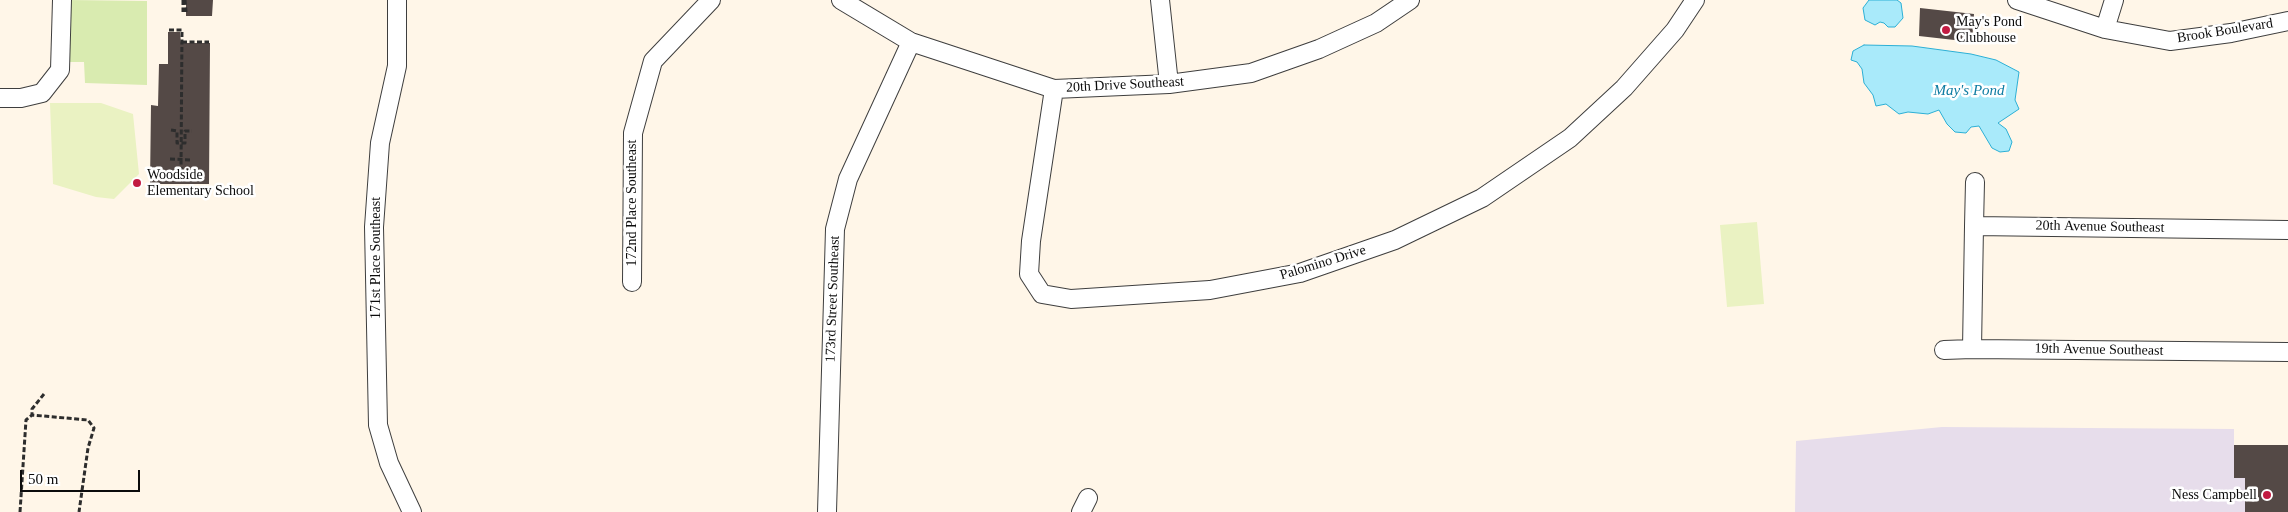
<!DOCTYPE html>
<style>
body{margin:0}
#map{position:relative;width:2288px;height:512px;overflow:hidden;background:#fff6e8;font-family:Georgia,serif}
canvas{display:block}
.scale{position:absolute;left:20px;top:470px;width:120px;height:22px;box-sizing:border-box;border:2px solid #0b0b0b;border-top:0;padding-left:6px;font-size:15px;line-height:18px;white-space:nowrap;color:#0b0b0b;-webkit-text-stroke:4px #fff;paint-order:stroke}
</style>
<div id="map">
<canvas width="2288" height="512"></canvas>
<div class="scale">50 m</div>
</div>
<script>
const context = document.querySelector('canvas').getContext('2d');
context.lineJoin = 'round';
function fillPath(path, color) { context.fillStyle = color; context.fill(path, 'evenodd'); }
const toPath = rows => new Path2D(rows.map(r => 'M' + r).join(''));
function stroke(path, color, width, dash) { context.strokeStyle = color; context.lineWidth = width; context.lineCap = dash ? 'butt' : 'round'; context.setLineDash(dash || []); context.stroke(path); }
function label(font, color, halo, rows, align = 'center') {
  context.font = font + ' Georgia,serif'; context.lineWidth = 5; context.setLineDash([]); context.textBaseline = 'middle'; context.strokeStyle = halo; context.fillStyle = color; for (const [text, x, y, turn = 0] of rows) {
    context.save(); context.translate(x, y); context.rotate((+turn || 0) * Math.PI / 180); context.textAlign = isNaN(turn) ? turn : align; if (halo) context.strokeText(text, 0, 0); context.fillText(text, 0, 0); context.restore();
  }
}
fillPath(toPath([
 [1942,427,2234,429,2234,478,2245,478,2245,512,1795,512,1796,441]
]), '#e7ddeb');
fillPath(toPath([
 [69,0,147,1,147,85,85,83,84,62,68,62]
]), '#d9ebb0');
fillPath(toPath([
 [50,103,101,103,133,114,139,174,114,199,96,197,53,184],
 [1757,222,1764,304,1727,307,1720,225]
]), '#eaf2c2');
const water = toPath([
 [1869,0,1897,0,1901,3,1903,18,1895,27,1888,27,1884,23,1880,22,1875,25,1865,20,1863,8,1869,0],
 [1864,45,1912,46,1971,54,1996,60,2019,72,2015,100,2019,109,1998,123,2006,129,2012,142,2009,151,2000,152,1992,148,1979,126,1971,127,1966,133,1955,132,1947,124,1939,110,1928,114,1908,112,1899,114,1886,104,1876,106,1873,95,1864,83,1862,69,1857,62,1851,60,1853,51,1864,45]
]);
fillPath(water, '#a9eafa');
stroke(water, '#2cafd5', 1);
fillPath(toPath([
 [186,0,213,0,212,16,186,16],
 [1920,8,1974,14,1972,42,1919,36],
 [168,32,180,32,181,43,210,43,209,184,150,184,151,105,158,106,159,64,168,64],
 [2234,445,2288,445,2288,512,2245,512,2245,478,2234,478]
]), '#544946');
const minor = toPath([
 [397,0,397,66,380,143,374,227,378,425,389,463,412,512],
 [841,0,911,42,1054,89,1169,84,1251,73,1319,49,1376,23,1410,0],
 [1160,0,1169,84],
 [2017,0,2105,29,2170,41,2231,33,2288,21],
 [2105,29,2114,0],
 [1054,89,1031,241,1029,274,1042,294,1071,299,1210,290,1300,273,1395,240,1482,198,1570,138,1624,88,1675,30,1695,0],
 [0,98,21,98,42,93,60,70,62,0],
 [1974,226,1975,182],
 [2288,230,1974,226,1972,349,2288,352],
 [632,282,633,133,653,61,711,0],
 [1944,350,1972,349],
 [827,512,835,229,848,179,911,42],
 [1081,512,1088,498]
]);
stroke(minor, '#3e3e3e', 20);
stroke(toPath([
 [183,0,183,12],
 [185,0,186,12],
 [169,30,182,30,181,170],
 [182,42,209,42],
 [171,130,177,131,177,143,185,143,185,131,192,131],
 [170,159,192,160],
 [44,394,32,409,32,415,88,420,94,428,88,448,79,512],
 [20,512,26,420,32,415]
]), '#2d2d2d', 3, [5, 2.5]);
stroke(minor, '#fff', 18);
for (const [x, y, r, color] of [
 [1946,30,5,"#c21b41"],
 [137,183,5,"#c21b41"],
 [2267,495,5,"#c21b41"]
]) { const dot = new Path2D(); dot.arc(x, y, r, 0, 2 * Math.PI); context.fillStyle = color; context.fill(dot); stroke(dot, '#fff', 2); }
label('14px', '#0b0b0b', '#fff', [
 ["May's Pond",1956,22],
 ["Clubhouse",1956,38],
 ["Woodside",147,175],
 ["Elementary School",147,191],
 ["Ness Campbell",2257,495,"right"]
], 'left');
label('14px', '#0b0b0b', '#fff', [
 ["Brook Boulevard",2225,31,-9],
 ["20th Drive Southeast",1125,85,-3],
 ["172nd Place Southeast",632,203,-90],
 ["20th Avenue Southeast",2100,227,1],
 ["171st Place Southeast",376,258,-90],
 ["Palomino Drive",1323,263,-17],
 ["173rd Street Southeast",833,299,-88],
 ["19th Avenue Southeast",2099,350,1]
]);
label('italic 15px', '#0e7ca2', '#fff', [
 ["May's Pond",1969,91]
]);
</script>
